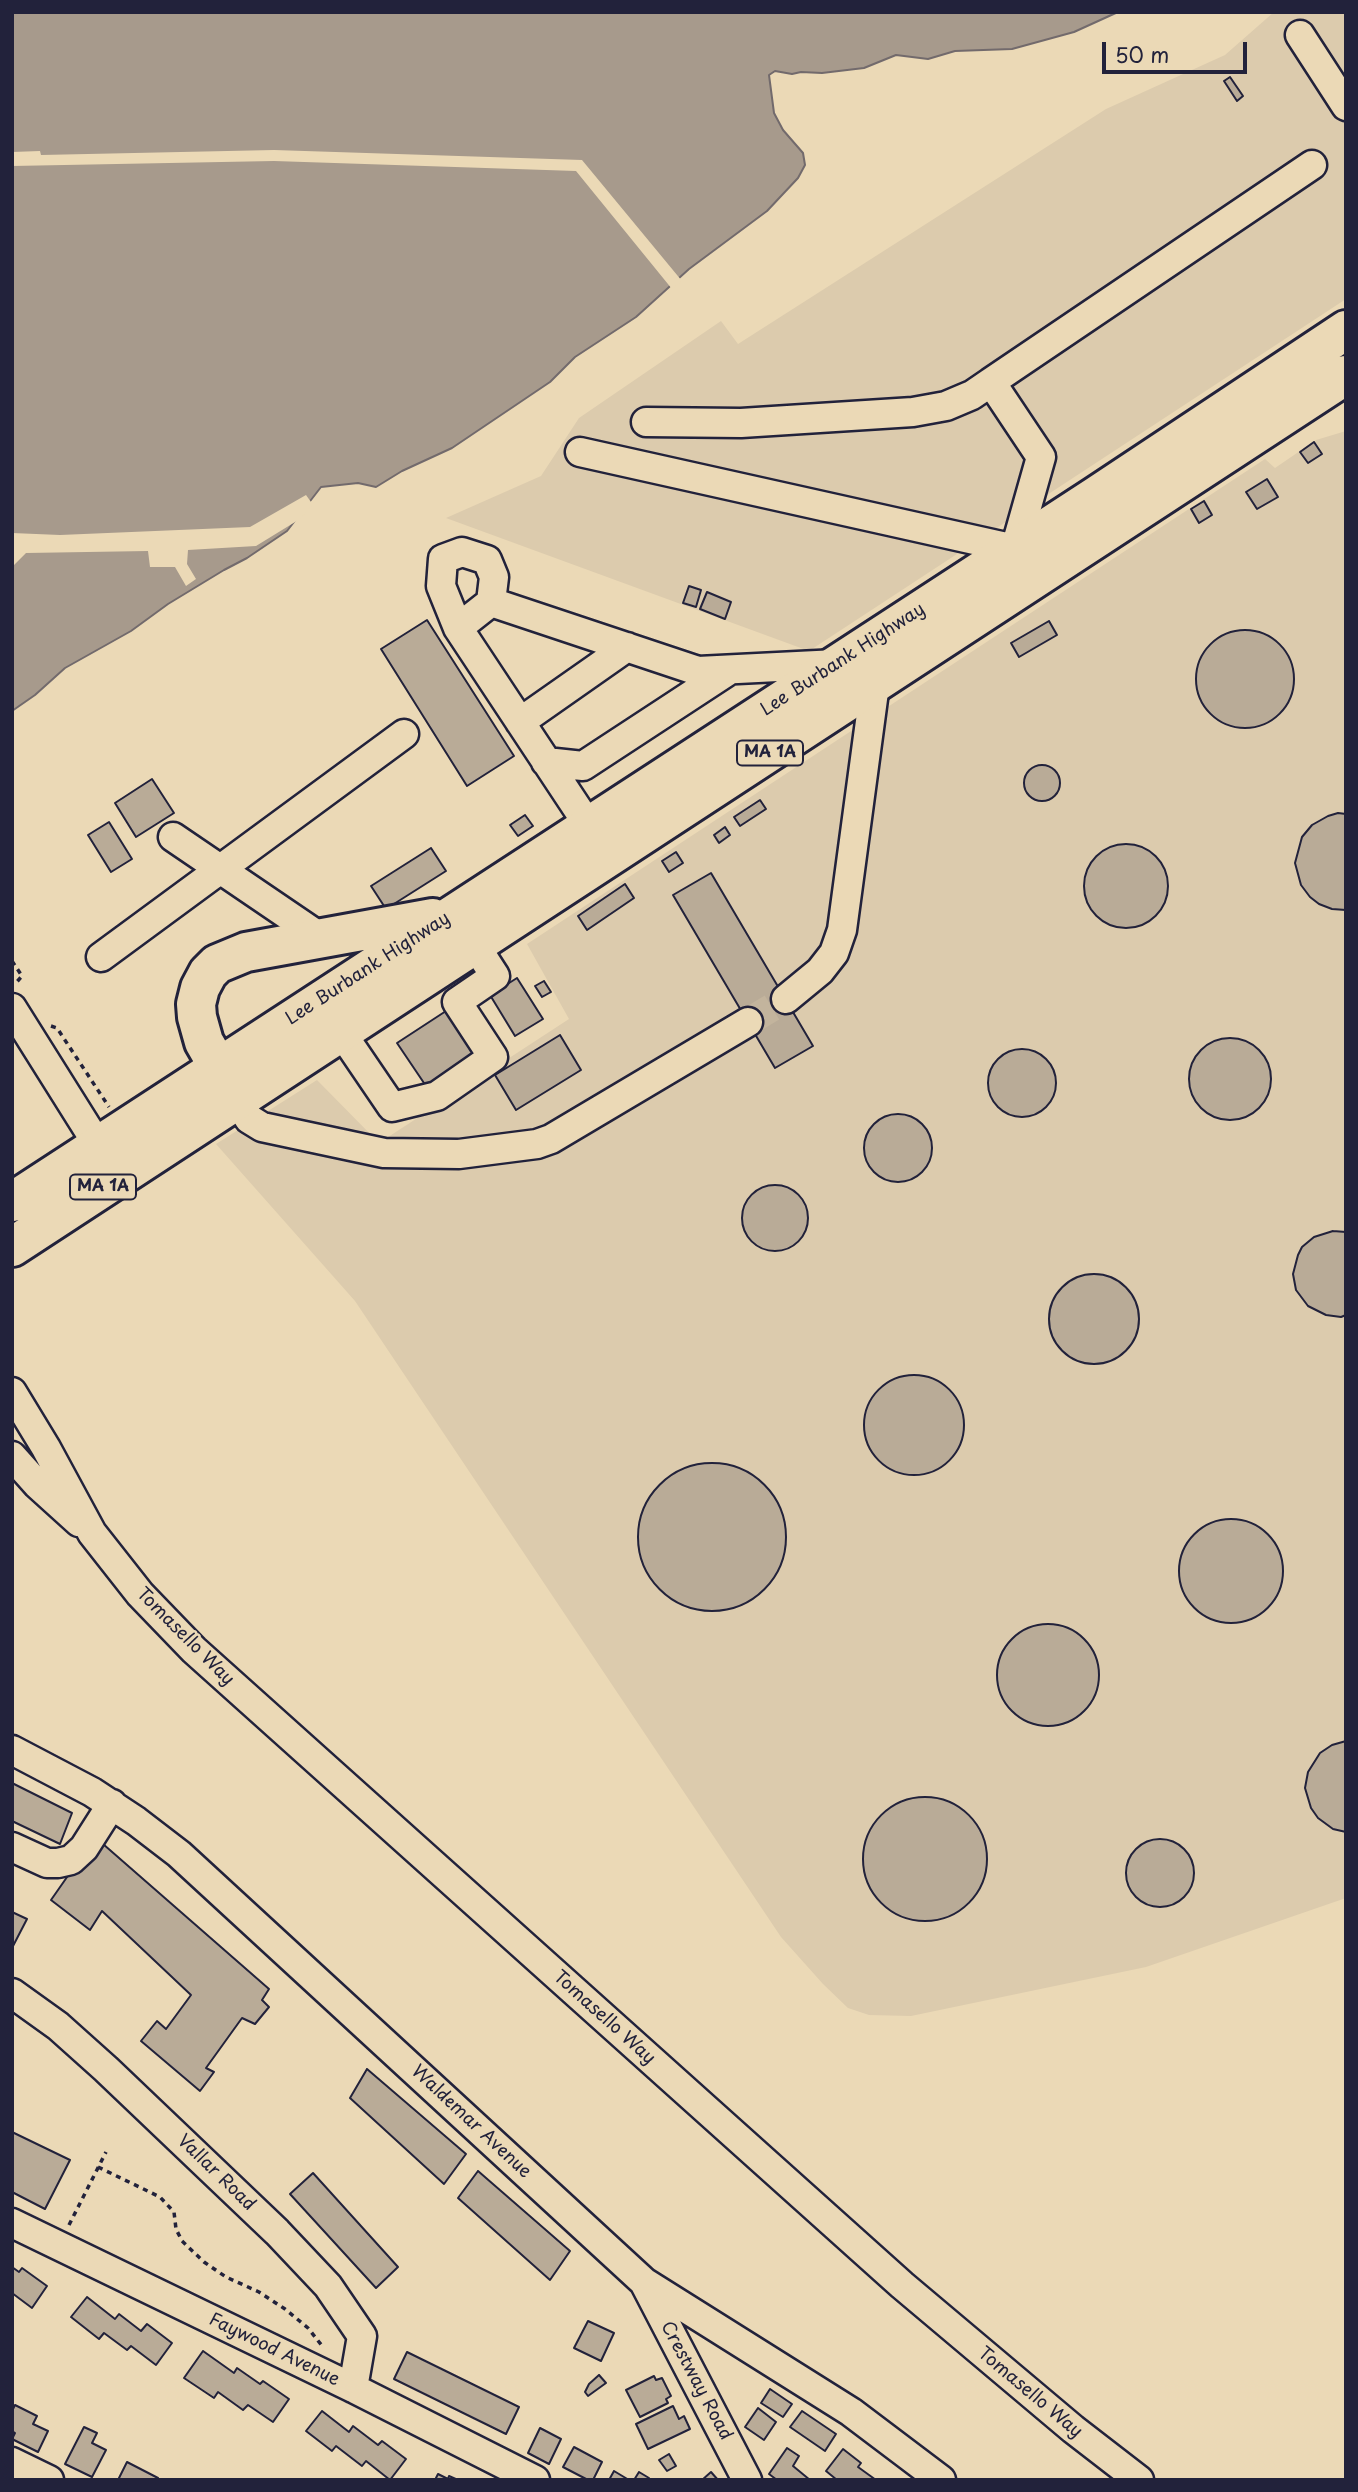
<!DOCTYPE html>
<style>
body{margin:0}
#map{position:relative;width:1358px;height:2492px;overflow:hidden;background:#ebd9b6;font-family:"Playpen Sans",sans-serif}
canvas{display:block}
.frame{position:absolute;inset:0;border:14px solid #22223b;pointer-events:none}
.scale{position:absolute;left:1102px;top:42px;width:145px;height:32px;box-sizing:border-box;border:4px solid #22223b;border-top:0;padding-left:9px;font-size:21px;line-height:24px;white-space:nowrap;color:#22223b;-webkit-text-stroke:5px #ebd9b6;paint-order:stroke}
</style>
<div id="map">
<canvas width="1358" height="2492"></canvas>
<div class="frame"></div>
<div class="scale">50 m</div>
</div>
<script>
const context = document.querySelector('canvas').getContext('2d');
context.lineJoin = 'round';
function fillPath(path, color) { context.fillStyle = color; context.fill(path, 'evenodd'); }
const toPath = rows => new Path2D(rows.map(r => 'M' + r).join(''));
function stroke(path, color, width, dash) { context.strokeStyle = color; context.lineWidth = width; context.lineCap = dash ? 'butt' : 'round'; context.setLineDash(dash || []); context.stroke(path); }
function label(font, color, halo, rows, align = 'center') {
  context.font = font + ' "Playpen Sans",sans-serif'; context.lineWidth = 5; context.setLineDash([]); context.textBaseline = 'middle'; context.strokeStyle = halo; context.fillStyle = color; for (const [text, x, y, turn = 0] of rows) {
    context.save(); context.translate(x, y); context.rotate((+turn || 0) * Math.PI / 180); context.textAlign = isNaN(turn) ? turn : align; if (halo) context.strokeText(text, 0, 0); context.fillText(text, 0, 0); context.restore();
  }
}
fillPath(toPath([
 [1274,12,1346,12,1346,299,809,651,446,518,541,476,579,418,721,321,738,344,1106,109,1225,55],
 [1346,431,1346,1898,1146,1967,911,2016,869,2015,848,2008,823,1984,781,1937,355,1301,216,1144,317,1080,379,1143,569,1019,527,944,1265,459,1275,468,1316,440]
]), '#dccbad');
const water = toPath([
 [12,12,1118,12,1074,32,1012,49,955,51,928,59,896,55,864,68,822,73,801,72,792,74,775,71,769,75,774,113,783,130,803,153,805,165,798,178,767,211,689,269,636,317,575,357,550,382,452,448,402,471,376,487,358,483,321,487,287,531,247,558,224,570,168,604,131,631,65,668,35,695,12,711,12,12]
]);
fillPath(water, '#a79a8c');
stroke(water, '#726a6c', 2);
fillPath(toPath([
 [274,150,582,160,682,281,672,289,576,171,274,161,12,166,12,152,40,151,41,155],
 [306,495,311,502,319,497,300,519,256,546,188,550,187,564,196,579,186,586,175,567,150,567,148,551,26,553,12,567,12,533,60,535,250,527]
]), '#ebd9b6');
const building = toPath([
 [1230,77,1243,96,1237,101,1224,81,1230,77],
 [1314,442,1322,454,1308,463,1300,452,1314,442],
 [1267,479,1278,497,1257,509,1246,492,1267,479],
 [1204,501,1212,515,1199,523,1191,509,1204,501],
 [689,586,701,590,696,607,683,603,689,586],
 [707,592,731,602,725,619,700,609,707,592],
 [427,620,514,756,467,786,381,649,427,620],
 [1049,621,1057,635,1019,657,1011,643,1049,621],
 '1196 679a49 49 0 1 1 98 0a49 49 0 1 1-98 0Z',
 '1024 783a18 18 0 1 1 36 0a18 18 0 1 1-36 0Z',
 [152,779,174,813,136,837,115,803,152,779],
 [760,800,766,809,740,826,734,817,760,800],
 [1338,813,1346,814,1346,910,1332,909,1319,904,1310,897,1301,885,1295,863,1302,837,1312,825,1328,816,1338,813],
 [525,815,533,826,518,836,510,825,525,815],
 [109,822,132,859,111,872,88,835,109,822],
 [725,827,730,835,719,843,714,835,725,827],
 '1084 886a42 42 0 1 1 84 0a42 42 0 1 1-84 0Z',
 [431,848,446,871,386,909,371,886,431,848],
 [676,852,683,863,669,872,662,861,676,852],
 [711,873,813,1046,775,1068,673,895,711,873],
 [625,884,634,898,587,930,578,916,625,884],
 [517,978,543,1019,515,1036,490,995,517,978],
 [544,981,551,992,542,997,535,986,544,981],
 [446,1011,474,1054,426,1086,397,1043,446,1011],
 [560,1035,581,1070,516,1110,495,1075,560,1035],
 '1189 1079a41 41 0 1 1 82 0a41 41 0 1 1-82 0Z',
 '988 1083a34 34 0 1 1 68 0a34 34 0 1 1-68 0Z',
 '864 1148a34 34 0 1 1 68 0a34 34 0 1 1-68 0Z',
 '742 1218a33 33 0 1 1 66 0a33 33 0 1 1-66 0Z',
 [1333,1231,1346,1232,1346,1315,1341,1317,1326,1315,1308,1306,1296,1290,1293,1274,1298,1255,1302,1247,1314,1237,1333,1231],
 '1049 1319a45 45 0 1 1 90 0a45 45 0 1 1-90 0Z',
 '864 1425a50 50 0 1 1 100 0a50 50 0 1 1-100 0Z',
 '638 1537a74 74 0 1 1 148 0a74 74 0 1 1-148 0Z',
 '1179 1571a52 52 0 1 1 104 0a52 52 0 1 1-104 0Z',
 '997 1675a51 51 0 1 1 102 0a51 51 0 1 1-102 0Z',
 [1346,1741,1346,1832,1333,1829,1318,1818,1311,1808,1305,1788,1308,1772,1320,1753,1332,1745,1346,1741],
 [12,1783,72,1813,60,1844,12,1821,12,1783],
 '863 1859a62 62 0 1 1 124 0a62 62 0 1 1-124 0Z',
 [95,1837,269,1989,262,2000,269,2007,255,2024,242,2018,206,2068,214,2072,200,2091,141,2041,157,2021,166,2029,191,1995,102,1911,90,1930,51,1900,95,1837],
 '1126 1873a34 34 0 1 1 68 0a34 34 0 1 1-68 0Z',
 [12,1912,27,1919,12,1948,12,1912],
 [367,2069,466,2154,444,2184,350,2098,367,2069],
 [12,2132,70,2160,45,2209,12,2192,12,2132],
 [478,2171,570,2251,550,2280,458,2198,478,2171],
 [313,2173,398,2267,376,2288,290,2194,313,2173],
 [12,2267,19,2272,22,2268,47,2286,32,2308,12,2293,12,2267],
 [87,2297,115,2319,119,2314,141,2331,147,2324,172,2343,156,2365,131,2346,127,2350,104,2333,99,2339,71,2317,87,2297],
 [588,2321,614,2333,601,2361,574,2348,588,2321],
 [203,2351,234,2373,237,2368,260,2384,263,2381,289,2399,273,2422,248,2405,243,2410,218,2392,214,2398,184,2378,203,2351],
 [407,2352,519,2407,506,2434,394,2379,407,2352],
 [599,2375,606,2383,588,2396,585,2392,589,2384,599,2375],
 [654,2376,656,2380,662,2378,671,2396,666,2399,668,2403,640,2417,626,2390,654,2376],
 [770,2389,792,2404,783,2417,761,2403,770,2389],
 [15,2405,37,2416,33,2424,48,2431,38,2452,12,2439,15,2433,12,2431,12,2411,15,2405],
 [673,2406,679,2419,684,2416,690,2429,648,2449,636,2424,673,2406],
 [758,2408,776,2422,764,2440,745,2427,758,2408],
 [322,2411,349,2432,353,2426,378,2445,382,2441,406,2459,390,2480,366,2461,362,2466,336,2446,332,2451,306,2431,322,2411],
 [802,2411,836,2434,825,2451,790,2427,802,2411],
 [84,2427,97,2433,92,2443,106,2450,92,2477,65,2464,84,2427],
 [540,2428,561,2439,549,2464,528,2453,540,2428],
 [574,2447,602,2462,593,2480,588,2480,563,2467,574,2447],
 [787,2448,799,2456,793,2466,810,2480,777,2480,769,2474,787,2448],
 [843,2449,861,2463,858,2467,876,2480,837,2480,826,2471,843,2449],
 [669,2454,676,2466,667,2471,659,2460,669,2454],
 [127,2462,158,2478,157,2480,118,2480,127,2462],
 [614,2471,629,2480,609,2480,614,2471],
 [639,2472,649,2478,648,2480,634,2480,639,2472],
 [711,2472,718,2480,702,2480,711,2472],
 [438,2474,448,2479,449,2476,458,2480,435,2480,438,2474]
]);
fillPath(building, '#b9ab97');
stroke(building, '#22223b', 2);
stroke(toPath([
 [748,1022,786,999]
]), '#c3b49d', 28, [28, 14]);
const minor = toPath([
 [1300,35,1346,106],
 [646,422,741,423,913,412,946,406,972,395,991,382],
 [580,452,1015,549,1041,457,991,382,1312,165],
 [491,602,494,577,487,560,462,552,443,559,441,586,458,628,589,826],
 [458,628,491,602,698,671,837,664],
 [520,722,627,647],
 [546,762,583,766,728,671],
 [173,837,323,939],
 [101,957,404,734],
 [786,999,820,971,834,953,842,930,875,684],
 [12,1008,98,1145],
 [341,1032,392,1107,437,1096,493,1057,457,1002,495,976,475,945],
 [237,1099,249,1119,262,1127,384,1153,459,1154,537,1144,551,1139,748,1022],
 [12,1392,46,1448,92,1533,140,1594,194,1650,902,2285,1073,2429,1139,2480],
 [12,1456,37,1484,79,1522],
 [12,1750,92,1792,136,1821,179,1854,644,2282,851,2412,941,2480],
 [12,1847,47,1863,58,1863,71,1860,84,1848,112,1804],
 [12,1993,58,2026,106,2069,277,2232,328,2286,362,2336,353,2388],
 [12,2223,353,2388,535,2480],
 [645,2284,747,2480],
 [12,2462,49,2480]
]);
const highway = toPath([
 [230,1087,204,1042,197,1017,196,1004,200,988,208,973,217,964,246,952,433,918],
 [12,1202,1096,496,1346,330],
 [12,1247,1346,375]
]);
stroke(minor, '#22223b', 33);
stroke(highway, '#22223b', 44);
stroke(toPath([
 [12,961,22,976,15,984],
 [51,1026,57,1028,109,1107],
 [98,2167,160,2197,174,2212,176,2229,182,2241,204,2262,226,2277,259,2292,285,2309,308,2328,323,2347],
 [69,2225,106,2152]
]), '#22223b', 3.5, [5, 5]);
stroke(minor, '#ebd9b6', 28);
stroke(highway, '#ebd9b6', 38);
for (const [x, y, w] of [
 [770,753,66],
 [103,1187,66]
]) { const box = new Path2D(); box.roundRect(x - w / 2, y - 12.5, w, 25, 5); context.fillStyle = '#ebd9b6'; context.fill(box); stroke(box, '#22223b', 2); }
label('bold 16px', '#22223b', null, [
 ["MA 1A",770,753],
 ["MA 1A",103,1187]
]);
label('18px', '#22223b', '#ebd9b6', [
 ["Lee Burbank Highway",843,660,-33],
 ["Lee Burbank Highway",368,969,-33],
 ["Tomasello Way",185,1637,45],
 ["Tomasello Way",604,2018,42],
 ["Waldemar Avenue",471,2122,43],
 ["Vallar Road",216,2173,44],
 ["Faywood Avenue",274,2350,26],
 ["Crestway Road",696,2381,62],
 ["Tomasello Way",1030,2393,40]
]);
</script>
